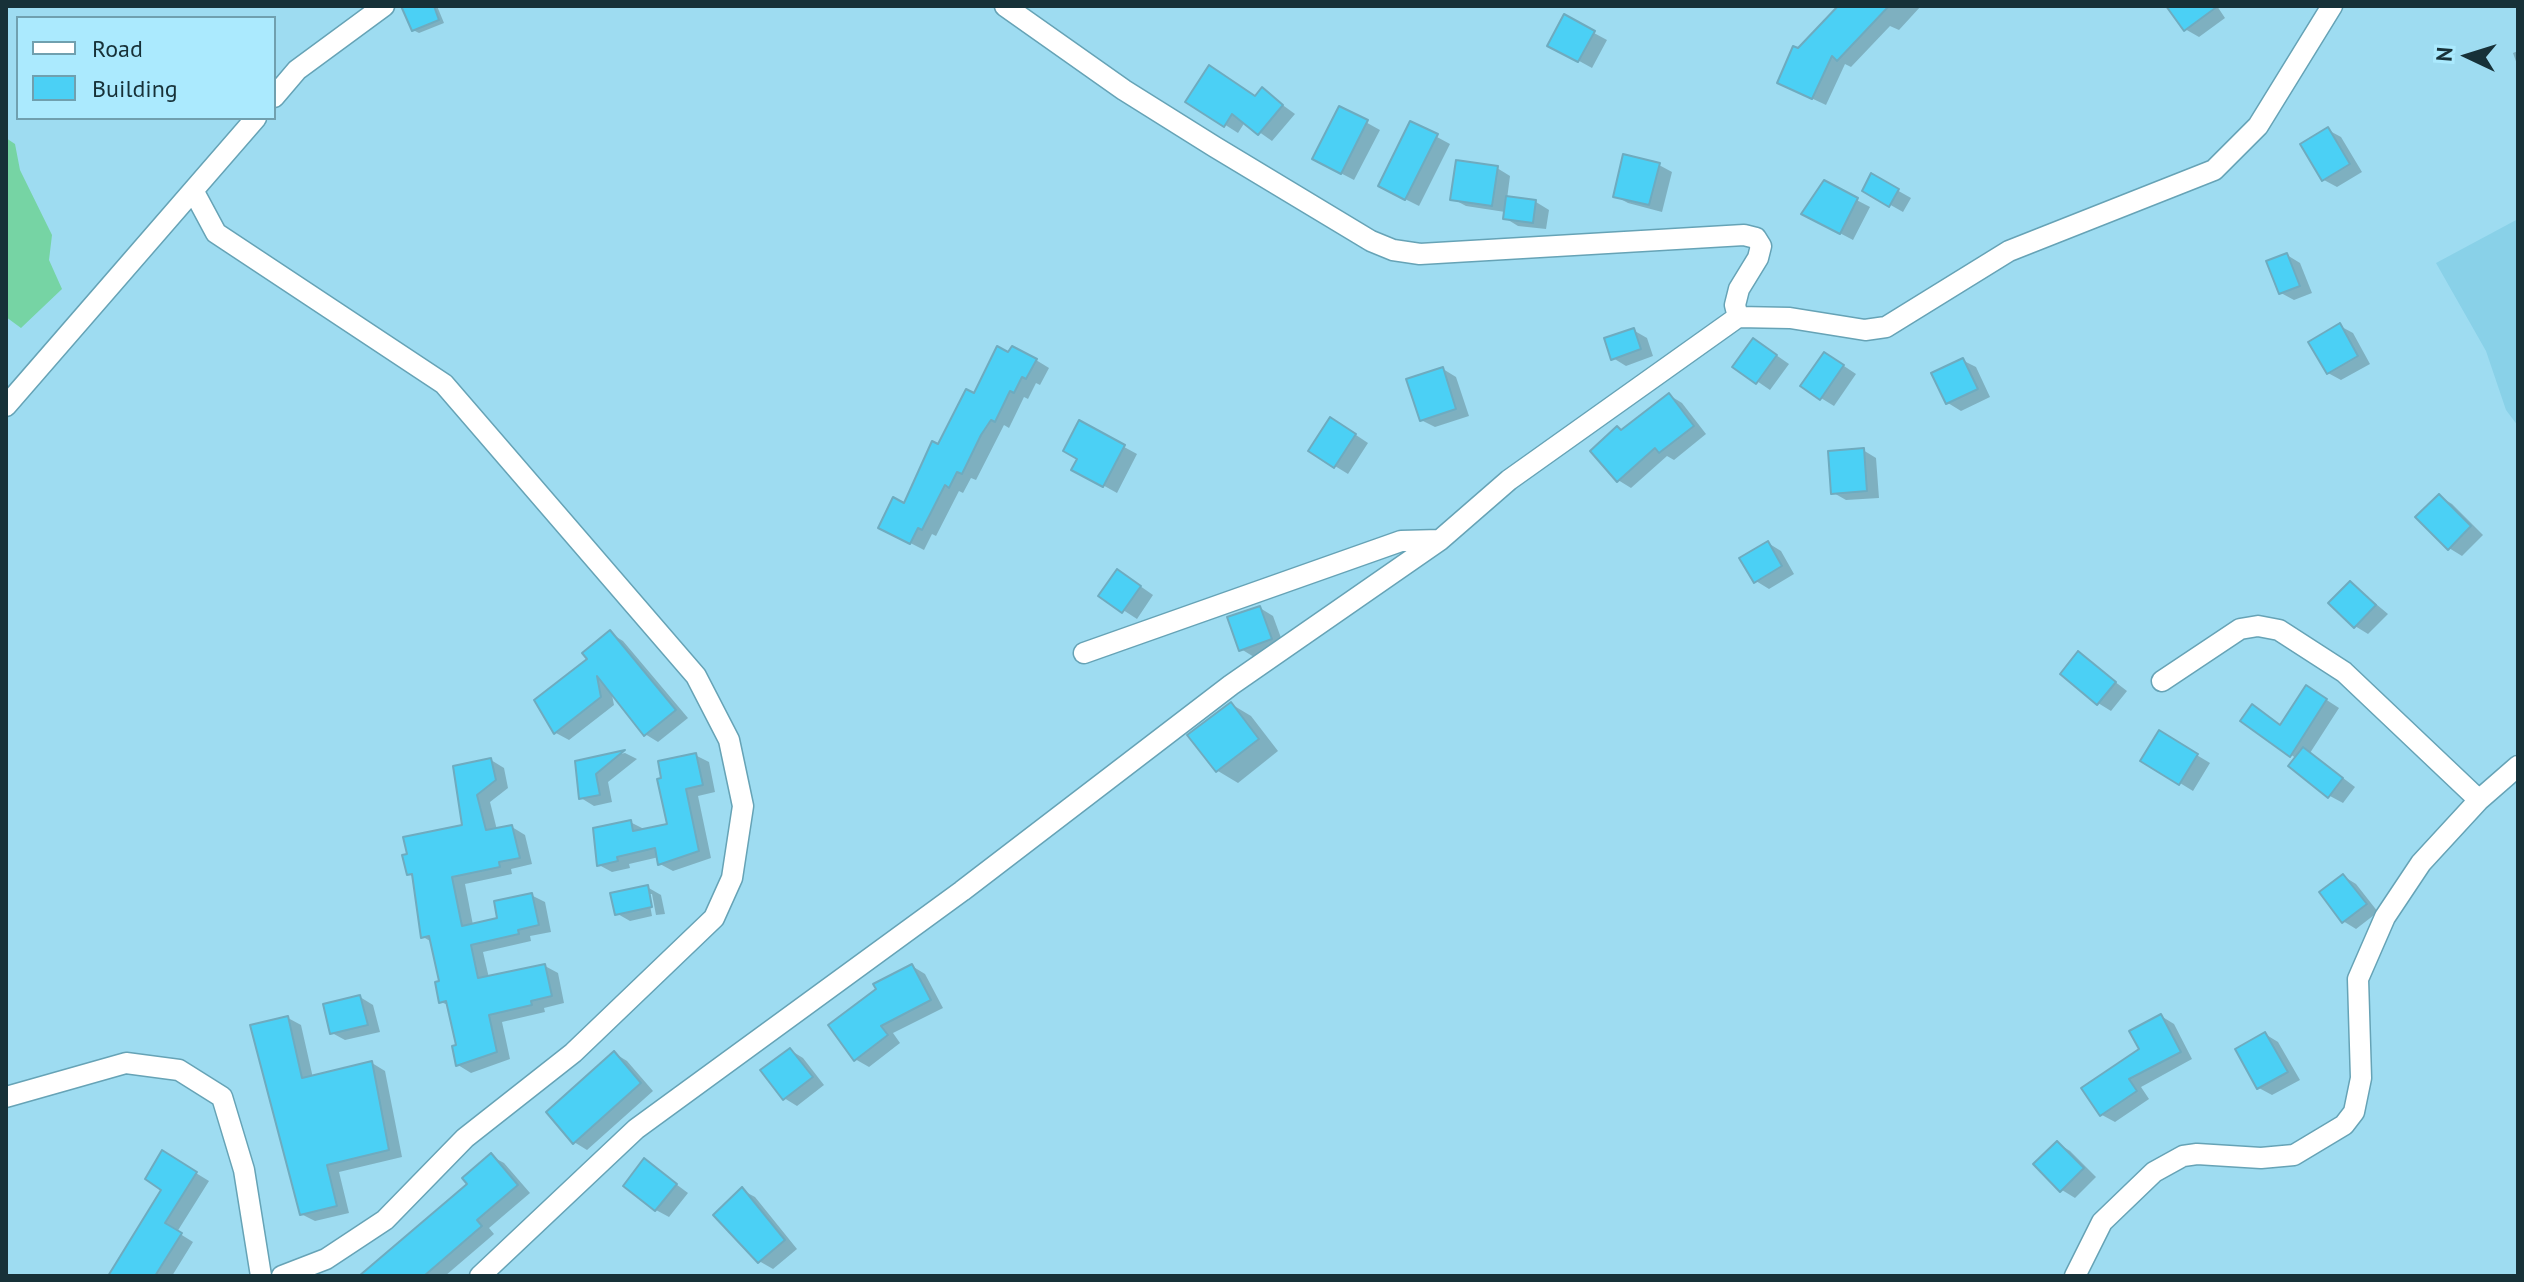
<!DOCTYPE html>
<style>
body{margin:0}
#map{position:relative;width:2524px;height:1282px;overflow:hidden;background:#9edcf1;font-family:"PT Sans",sans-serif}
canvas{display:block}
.frame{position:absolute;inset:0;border:8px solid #173138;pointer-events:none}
.legend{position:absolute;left:16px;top:16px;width:260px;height:104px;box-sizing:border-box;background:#abeafe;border:2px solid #70a0af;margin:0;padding:10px 14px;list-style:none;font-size:24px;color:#173138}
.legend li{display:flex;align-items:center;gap:16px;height:40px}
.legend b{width:40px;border:2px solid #70a0af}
.north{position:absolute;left:2428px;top:16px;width:80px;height:80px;-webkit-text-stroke:6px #abeafe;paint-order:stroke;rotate:274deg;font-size:22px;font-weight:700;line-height:32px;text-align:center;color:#173138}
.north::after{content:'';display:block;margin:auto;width:28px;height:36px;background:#173138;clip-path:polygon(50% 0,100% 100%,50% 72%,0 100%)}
</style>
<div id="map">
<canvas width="2524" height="1282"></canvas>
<div class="frame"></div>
<ul class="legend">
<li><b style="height:10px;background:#fff"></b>Road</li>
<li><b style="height:22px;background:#4bd0f5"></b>Building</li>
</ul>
<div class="north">N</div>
</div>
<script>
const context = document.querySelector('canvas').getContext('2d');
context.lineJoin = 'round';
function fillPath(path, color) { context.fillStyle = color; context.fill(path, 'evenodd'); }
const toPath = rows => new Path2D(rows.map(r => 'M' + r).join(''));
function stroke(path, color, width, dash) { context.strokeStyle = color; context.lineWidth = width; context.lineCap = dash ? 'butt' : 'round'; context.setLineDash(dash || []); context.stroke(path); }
fillPath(toPath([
 [2518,219,2518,426,2506,410,2486,351,2436,263]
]), '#89d1e8');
fillPath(toPath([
 [6,138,15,144,20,170,52,235,49,260,62,289,21,328,6,317]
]), '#76d4a4');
fillPath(toPath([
 [403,6,437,6,444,23,419,33,413,30],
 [1849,6,1921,6,1899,30,1890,26,1851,67,1845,64,1826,105,1779,83],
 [2169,6,2217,6,2225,18,2199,37,2185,29],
 [1594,33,1607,40,1592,68,1550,45],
 [2518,51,2518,67,2513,53],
 [1262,90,1295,114,1272,141,1245,122,1238,133,1188,101,1256,97],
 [1340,108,1380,130,1354,180,1327,166],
 [1411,123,1450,144,1419,206,1393,193],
 [2328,130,2341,137,2362,172,2337,187,2324,180],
 [1659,165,1672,172,1662,212,1628,203,1615,196],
 [1497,168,1510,176,1507,199,1536,202,1549,210,1546,229,1518,226,1505,218,1505,212,1466,206,1453,199],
 [1872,176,1911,198,1903,212,1864,190],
 [1824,183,1870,207,1853,240,1817,221],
 [2287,255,2300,263,2312,293,2294,300,2281,293],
 [2340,326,2353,333,2370,364,2341,380,2328,373],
 [1633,330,1647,338,1653,356,1626,366,1613,358],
 [1766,348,1789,364,1770,390,1735,366],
 [1036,360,1049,368,1040,385,1036,383,1028,399,1024,397,1009,428,1004,425,976,480,971,478,963,493,959,491,936,536,932,534,924,550,893,534,939,446,975,396],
 [1962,360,1976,367,1990,397,1961,411,1948,403],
 [1838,362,1856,374,1834,406,1821,398],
 [1443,369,1456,377,1469,416,1435,427,1421,420],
 [1669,395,1682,403,1706,434,1674,460,1667,456,1631,488,1618,480,1622,432],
 [1080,423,1137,454,1117,493,1074,469,1080,458],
 [1344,427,1368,443,1348,474,1335,466],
 [1863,450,1876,458,1879,498,1846,500,1832,492],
 [2439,496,2452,504,2483,535,2462,556,2449,548],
 [1768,543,1781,551,1794,574,1769,589,1756,581],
 [1130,579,1153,595,1137,619,1100,595],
 [2351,583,2388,614,2368,634,2355,626],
 [1260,608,1273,616,1284,646,1254,657,1241,649],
 [610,633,623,641,688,718,658,742,645,734,611,690,614,705,569,740,556,733,589,659],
 [2079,654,2127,691,2111,711,2098,703],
 [2319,695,2339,708,2310,753,2355,787,2343,803,2330,796,2297,759,2243,720,2282,726],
 [1231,704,1251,716,1278,751,1238,783,1218,771],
 [2160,733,2210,763,2193,791,2180,783],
 [625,753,637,759,608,782,612,802,594,806,581,798,577,763],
 [695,755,709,762,715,792,698,796,711,858,673,871,660,864,659,857,629,864,630,868,612,872,599,865,630,822,644,829,669,826],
 [491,760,504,768,508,788,490,802,497,830,512,827,525,835,532,864,511,869,512,874,465,884,473,925,500,919,531,895,545,902,551,932,530,936,531,941,483,952,489,978,545,966,558,973,564,1003,544,1008,545,1012,502,1022,510,1059,471,1073,458,1065,458,1046,450,1006,441,1002,441,983,432,942,423,937,415,878,409,874,464,826],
 [2343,876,2356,884,2378,912,2356,929,2343,921],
 [647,887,661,895,665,914,656,915,652,894,648,894,652,916,630,921,616,913],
 [912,966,925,974,943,1008,893,1033,900,1043,869,1067,855,1059],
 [360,997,373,1005,380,1032,345,1040,332,1033],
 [2161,1016,2174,1024,2192,1059,2141,1087,2149,1099,2115,1122,2102,1115],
 [288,1018,301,1025,313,1078,372,1063,385,1071,402,1157,339,1172,349,1213,315,1221,301,1214],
 [2265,1034,2278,1042,2300,1080,2272,1095,2259,1088],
 [790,1050,803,1058,824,1085,797,1106,784,1098],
 [614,1053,627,1061,653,1091,587,1150,574,1142],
 [2057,1143,2070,1151,2096,1177,2075,1198,2062,1190],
 [163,1153,209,1181,177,1232,193,1242,172,1276,109,1276,164,1189],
 [491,1156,504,1163,530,1193,489,1228,494,1234,445,1276,362,1276,470,1184],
 [645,1161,688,1193,669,1217,656,1210],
 [742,1190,755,1197,797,1249,773,1269,759,1261]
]), '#0003');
const building = toPath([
 [401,6,434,6,439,20,412,31,401,6],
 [1838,6,1889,6,1837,61,1832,56,1812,99,1777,83,1793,46,1798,48,1838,6],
 [2166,6,2218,6,2184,31,2166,6],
 [1564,14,1595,31,1578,62,1547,46,1564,14],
 [1209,65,1255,96,1262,87,1283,105,1258,135,1232,114,1224,127,1185,102,1209,65],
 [1339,106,1368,120,1341,174,1312,159,1339,106],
 [1410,121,1438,134,1405,200,1378,186,1410,121],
 [2328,127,2350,164,2322,181,2300,144,2328,127],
 [1623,154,1660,163,1649,205,1613,197,1623,154],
 [1456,160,1498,166,1492,206,1450,200,1456,160],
 [1871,173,1899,189,1889,207,1862,191,1871,173],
 [1824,180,1858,198,1840,234,1801,214,1824,180],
 [1506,196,1536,200,1533,223,1503,219,1506,196],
 [2287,253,2300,286,2279,294,2266,261,2287,253],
 [2340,323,2358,356,2327,374,2308,342,2340,323],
 [1634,328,1641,349,1611,360,1604,338,1634,328],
 [1753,338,1777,355,1756,384,1732,367,1753,338],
 [997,346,1008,352,1012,346,1037,359,1026,379,1022,377,1014,393,1010,391,995,422,991,420,981,435,962,474,957,472,949,488,945,485,922,530,918,528,910,544,878,528,893,497,904,503,932,441,938,444,966,389,974,393,997,346],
 [1824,352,1844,365,1820,400,1800,386,1824,352],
 [1963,358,1978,389,1946,404,1931,373,1963,358],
 [1443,367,1456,409,1420,421,1406,379,1443,367],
 [1669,393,1694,426,1659,453,1655,448,1617,482,1590,451,1617,426,1621,430,1669,393],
 [1330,417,1356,434,1334,468,1308,451,1330,417],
 [1079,420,1125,445,1103,487,1071,470,1077,459,1063,451,1079,420],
 [1864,448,1867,491,1831,494,1828,451,1864,448],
 [2439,494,2471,526,2448,550,2415,517,2439,494],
 [1768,541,1782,566,1754,583,1739,558,1768,541],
 [1117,569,1141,586,1122,613,1098,596,1117,569],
 [2350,581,2376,605,2354,628,2328,603,2350,581],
 [1260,606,1272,639,1239,651,1227,617,1260,606],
 [610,630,676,710,644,736,597,676,601,697,554,734,534,700,587,659,582,653,610,630],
 [2078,651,2116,682,2097,705,2060,674,2078,651],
 [2306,685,2327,699,2290,757,2240,721,2252,704,2280,725,2306,685],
 [1231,702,1259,739,1216,772,1187,735,1231,702],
 [2159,730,2198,754,2179,785,2140,761,2159,730],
 [2303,747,2343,778,2328,798,2288,766,2303,747],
 [625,750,596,774,600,795,579,799,575,761,625,750],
 [696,753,703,785,686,789,699,851,658,865,655,848,617,857,618,861,597,866,593,828,631,820,633,831,667,824,657,779,661,778,658,761,696,753],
 [491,758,496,780,477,795,486,830,512,825,520,858,499,862,500,867,452,877,462,926,497,918,494,901,532,893,539,925,518,930,519,934,471,945,478,978,545,964,552,996,531,1001,532,1005,489,1015,497,1052,456,1066,452,1046,456,1045,446,1001,439,1003,435,982,439,981,429,936,421,938,412,874,407,875,402,855,407,854,403,837,462,825,453,766,491,758],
 [2343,874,2367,904,2342,923,2319,892,2343,874],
 [648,885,652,907,615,915,610,893,648,885],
 [912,964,931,1000,881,1026,888,1035,854,1061,828,1025,876,989,873,984,912,964],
 [360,995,368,1025,330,1034,323,1004,360,995],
 [2161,1014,2181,1052,2129,1079,2137,1091,2100,1116,2081,1088,2139,1049,2129,1031,2161,1014],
 [288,1016,302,1078,372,1061,389,1150,327,1165,337,1206,300,1215,250,1025,288,1016],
 [2265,1032,2288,1072,2257,1089,2235,1049,2265,1032],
 [790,1048,813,1077,783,1100,760,1070,790,1048],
 [614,1051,641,1083,573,1144,546,1112,614,1051],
 [2057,1141,2084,1168,2060,1192,2033,1164,2057,1141],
 [162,1150,197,1172,165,1223,182,1233,155,1276,108,1276,161,1190,145,1179,162,1150],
 [491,1153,518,1185,477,1220,482,1226,424,1276,359,1276,467,1184,462,1178,491,1153],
 [644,1158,677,1184,655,1211,623,1186,644,1158],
 [742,1187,785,1240,758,1263,713,1215,742,1187]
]);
fillPath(building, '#4bd0f5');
stroke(building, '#6eabbf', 2);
const street = toPath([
 [1005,6,1124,90,1215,147,1371,241,1393,250,1420,254,1744,235,1756,238,1761,246,1758,258,1739,289,1735,305,1738,317],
 [274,97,297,70,384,6],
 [194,192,216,233,444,384,696,676,729,740,743,806,732,878,714,918,573,1053,465,1138,385,1220,326,1259,282,1276],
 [6,406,256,118],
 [1084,653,1401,541,1440,540],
 [2162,681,2240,629,2258,626,2279,630,2344,672,2479,800],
 [6,1097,126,1063,179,1070,222,1097,244,1170,261,1276],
 [480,1276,636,1129,962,891,1231,685,1440,540,1509,480,1738,317,1790,318,1865,330,1886,327,2009,251,2214,170,2258,126,2332,6],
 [2075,1276,2102,1222,2154,1172,2183,1156,2197,1154,2261,1158,2294,1155,2344,1125,2354,1112,2361,1078,2358,979,2385,917,2421,863,2479,800,2518,766]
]);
stroke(street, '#66a3b6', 23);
stroke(street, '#fff', 20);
</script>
